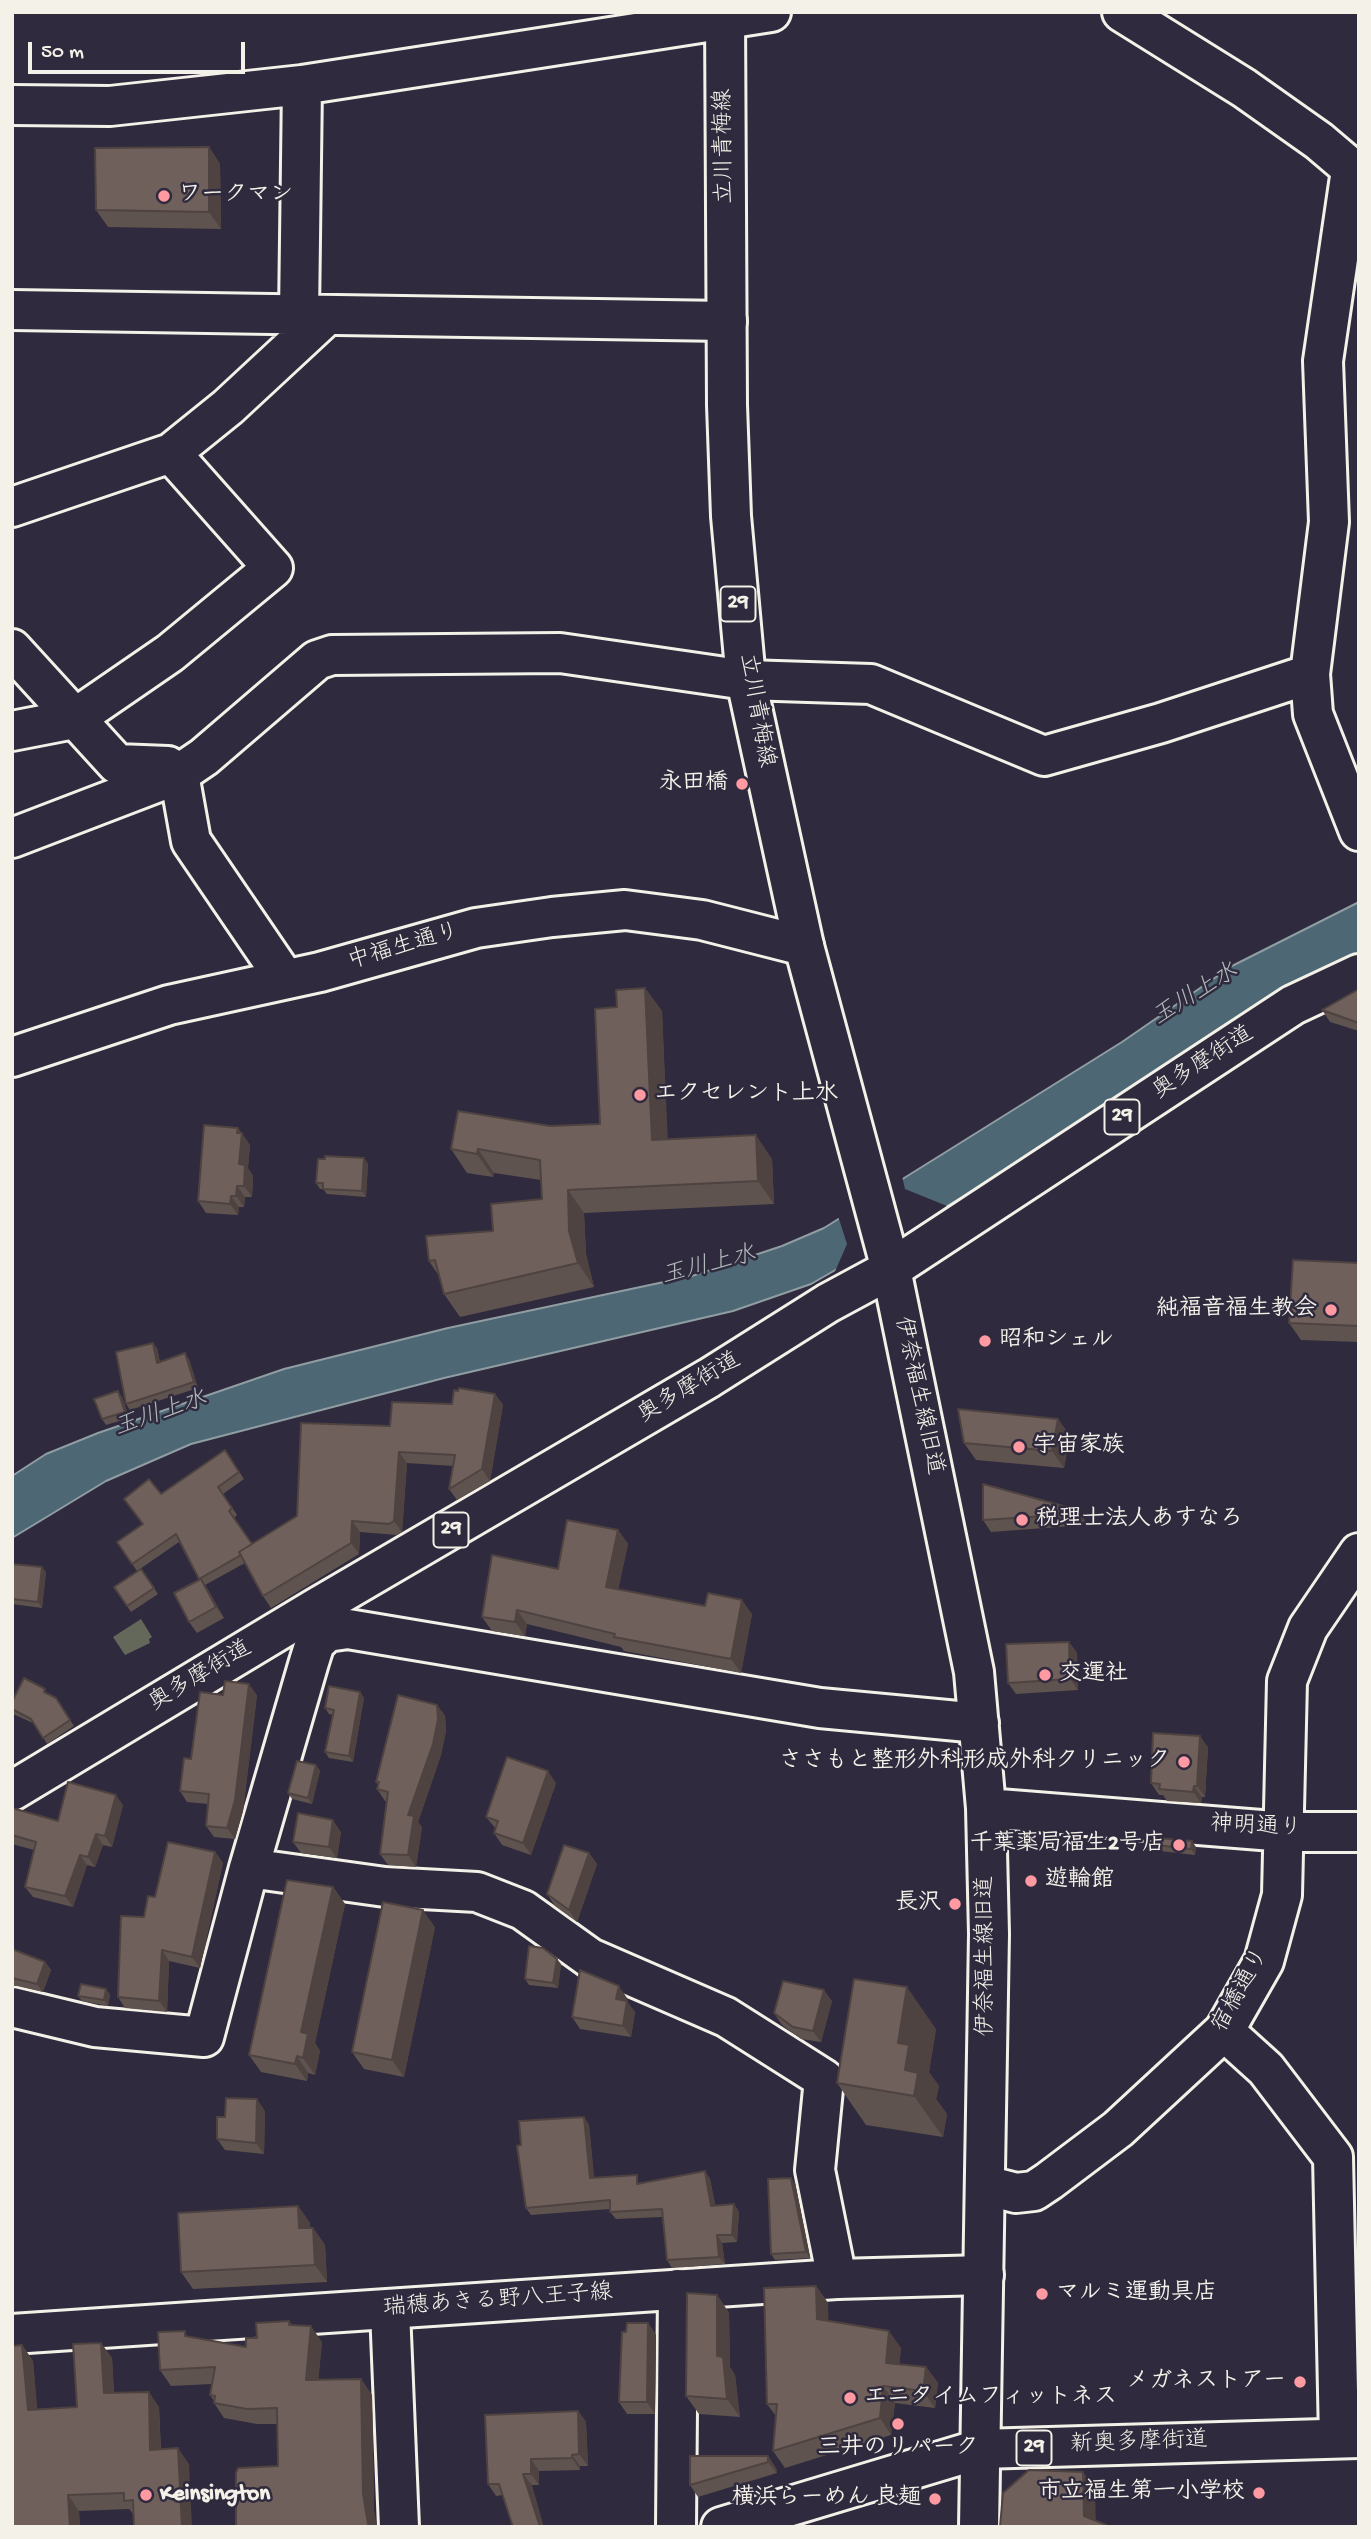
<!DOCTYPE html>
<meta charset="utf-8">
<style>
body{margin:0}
#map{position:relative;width:1371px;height:2539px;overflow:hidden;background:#2f2a3d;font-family:"Gochi Hand",sans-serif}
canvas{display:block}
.frame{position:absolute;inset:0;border:14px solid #f4f1e8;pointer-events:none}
.scale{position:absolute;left:28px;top:42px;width:217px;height:32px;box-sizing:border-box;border:4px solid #f4f1e8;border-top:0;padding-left:9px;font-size:21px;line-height:24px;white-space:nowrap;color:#f4f1e8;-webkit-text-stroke:5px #2f2a3d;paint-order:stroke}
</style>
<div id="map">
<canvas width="1371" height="2539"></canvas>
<div class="frame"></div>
<div class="scale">50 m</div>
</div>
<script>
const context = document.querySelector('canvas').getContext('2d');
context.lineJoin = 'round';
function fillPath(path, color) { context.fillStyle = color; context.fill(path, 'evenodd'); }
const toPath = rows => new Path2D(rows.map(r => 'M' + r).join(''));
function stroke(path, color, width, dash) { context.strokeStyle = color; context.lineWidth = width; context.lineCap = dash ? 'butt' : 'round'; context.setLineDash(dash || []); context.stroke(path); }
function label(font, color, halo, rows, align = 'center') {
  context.font = font + ' "Gochi Hand","Klee One",sans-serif'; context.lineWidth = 5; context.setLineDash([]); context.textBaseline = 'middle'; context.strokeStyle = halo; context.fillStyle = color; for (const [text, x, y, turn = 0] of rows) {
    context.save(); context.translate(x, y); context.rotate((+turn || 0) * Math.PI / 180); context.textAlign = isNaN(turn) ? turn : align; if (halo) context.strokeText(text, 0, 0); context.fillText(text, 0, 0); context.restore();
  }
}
fillPath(toPath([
 [141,1619,152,1637,149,1639,150,1643,125,1655,113,1637]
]), '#64685a');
const water = toPath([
 [1359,902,1359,954,1326,969,966,1195,811,1284,733,1311,444,1378,191,1444,106,1481,12,1538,12,1476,46,1454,98,1433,284,1369,448,1328,692,1276,782,1246,824,1228,1122,1042,1232,966,1359,902]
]);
fillPath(water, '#4d6775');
stroke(water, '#909ea3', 2);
fillPath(toPath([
 [902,1176,905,1189,952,1208,833,1276,847,1244,838,1216]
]), '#2f2a3d');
const minor = toPath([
 [1122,12,1244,88,1319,141,1359,175],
 [12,105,110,106,302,85,771,12],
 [1351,170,1323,361,1329,522,1310,674,1313,714,1359,831],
 [12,310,727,321],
 [299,315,302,85],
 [12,507,171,453,228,407,326,316],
 [12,649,117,764,168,766,179,774,191,841,285,979],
 [12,731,74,719,170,653,273,568,171,453],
 [12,838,179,774,204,757,317,660,332,655,560,653,746,680,871,684,1044,756,1161,723,1310,674],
 [12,1057,169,1005,320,972,476,928,552,917,625,910,702,920,804,946],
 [891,1269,974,1672,986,1808,989,1934,979,2527],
 [327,1632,348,1629,820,1708,979,1723],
 [986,1808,1286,1832,1359,1832],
 [249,1868,385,1887,477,1892,523,1910,590,1958,726,2017,824,2079,815,2170,837,2279],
 [12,2007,95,2027,204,2037,249,1868,309,1662,315,1643,327,1632,317,1610],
 [1224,2031,1266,2069,1333,2157,1339,2438],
 [985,2185,1016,2193,1034,2191,1049,2181,1118,2129,1224,2031,1264,1961,1282,1895,1287,1681,1308,1628,1359,1553],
 [390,2310,399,2527],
 [676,2527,678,2289]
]);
const major = toPath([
 [725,12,727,405,731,516,746,680,804,946,891,1269],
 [12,1791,316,1608,709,1378,828,1303,891,1269,1293,1005,1359,974],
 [12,2334,837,2279,984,2275],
 [721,2527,980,2449,1359,2438]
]);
stroke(minor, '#f4f1e8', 44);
stroke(major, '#f4f1e8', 44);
stroke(minor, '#2f2a3d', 38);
stroke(major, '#2f2a3d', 38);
fillPath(toPath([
 [209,147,220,164,221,229,108,227,96,210],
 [645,988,662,1011,667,1139,772,1159,774,1204,584,1213,586,1254,594,1287,460,1317,444,1294,439,1276,429,1261,493,1231,542,1199,541,1180,494,1173,493,1177,467,1173,451,1149,550,1126,600,1124,617,1007],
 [1359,989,1359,1031,1330,1022,1322,1010],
 [238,1128,250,1145,248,1168,253,1176,252,1197,245,1197,244,1207,239,1207,238,1215,206,1213,198,1201],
 [364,1158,368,1164,366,1197,327,1194,323,1189,320,1189,316,1183],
 [1359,1263,1359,1342,1301,1340,1289,1323],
 [157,1348,160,1362,189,1359,198,1388,130,1410,126,1404],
 [495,1394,503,1405,490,1481,457,1500,449,1489,453,1466,407,1463,402,1532,397,1535,360,1532,359,1554,271,1608,263,1596,245,1563,205,1585,224,1618,197,1633,189,1622,199,1580,179,1542,137,1571,117,1542,143,1525,161,1494,225,1450,244,1479,223,1494,237,1515,234,1518,252,1544,297,1516,390,1426,452,1404],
 [122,1397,129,1418,106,1425,102,1419],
 [1058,1419,1070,1436,1064,1468,976,1460,964,1443],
 [1078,1510,1086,1522,1086,1525,991,1532,983,1520],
 [618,1530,628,1544,618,1589,705,1606,752,1614,741,1673,624,1651,621,1647,527,1624,525,1636,492,1631,482,1617],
 [12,1564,46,1572,42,1608,12,1604],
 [141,1569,158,1594,131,1612,114,1587],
 [1069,1642,1077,1653,1078,1690,1016,1694,1008,1683],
 [360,1692,364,1698,353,1762,329,1758,325,1752,333,1715,329,1714,325,1708],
 [49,1695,56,1698,74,1726,47,1744,35,1724,13,1714,12,1712,12,1702],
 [223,1695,257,1695,243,1811,235,1839,214,1837,206,1826,208,1804,187,1802,180,1791,191,1759],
 [437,1705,445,1716,446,1731,441,1755,418,1822,422,1827,416,1867,388,1865,380,1854,387,1801,385,1801,377,1789,378,1785,376,1782],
 [1208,1747,1205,1797,1202,1797,1201,1803,1167,1801,1163,1795,1159,1795,1151,1783],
 [316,1765,320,1771,312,1804,292,1799,288,1793],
 [556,1783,531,1855,502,1845,494,1833,496,1829,486,1817],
 [123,1805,112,1847,103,1845,95,1867,87,1865,73,1907,33,1897,25,1887,34,1850,12,1844,12,1808,58,1821],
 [341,1832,337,1858,301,1853,293,1842],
 [1156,1845,1196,1847,1195,1855,1160,1851],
 [215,1852,223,1863,200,1968,169,1961,167,2012,125,2008,118,1997,144,1917,155,1897],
 [589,1853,597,1864,577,1922,555,1906,547,1894],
 [333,1887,345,1904,315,2043,320,2051,315,2075,308,2073,307,2081,261,2072,249,2055],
 [435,1927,404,2077,364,2069,352,2052],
 [12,1949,45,1962,51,1970,43,1992,17,1986,12,1986],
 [561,1964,558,1988,529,1985,525,1979],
 [106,1989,110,1995,108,2006,82,2001,78,1996],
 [627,1998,626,2001,635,2012,631,2037,580,2029,572,2017],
 [832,2001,821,2042,801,2039,782,2025,774,2013],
 [936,2029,929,2072,939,2086,936,2099,947,2114,943,2137,866,2125,837,2083],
 [265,2111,264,2154,225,2150,217,2139,225,2117],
 [584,2117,589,2125,594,2178,642,2183,705,2171,710,2179,715,2205,734,2204,739,2212,737,2242,722,2243,725,2264,672,2268,667,2260,662,2217,616,2219,610,2212,610,2209,531,2215,526,2208,521,2145],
 [795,2183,810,2258,775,2260,771,2254],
 [298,2206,310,2223,310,2228,313,2228,325,2245,327,2282,193,2289,181,2272],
 [816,2286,828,2303,828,2321,901,2348,899,2364,926,2367,938,2383,935,2408,895,2403,891,2435,785,2468,773,2451,776,2416,767,2404],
 [717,2295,729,2313,730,2367,735,2375,740,2417,699,2414,686,2396],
 [289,2321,292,2325,322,2342,318,2380,361,2379,372,2395,374,2509,278,2466,277,2424,257,2424,224,2418,214,2403,214,2401,210,2395,212,2384,171,2386,160,2370,189,2337,246,2347,257,2338],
 [648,2323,656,2335,655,2414,627,2414,619,2402,626,2332],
 [101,2343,112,2358,114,2393,159,2407,161,2449,189,2464,134,2515,129,2509,79,2511,80,2527,12,2527,22,2345,33,2361,37,2409,77,2407],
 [578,2411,586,2422,588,2466,580,2466,580,2470,539,2471,539,2485,532,2485,503,2495,496,2496,488,2484],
 [768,2456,776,2468,777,2473,698,2497,690,2485]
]), '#5f534f');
fillPath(toPath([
 [209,147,220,164,221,229,209,212],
 [645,988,662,1011,669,1164,652,1140],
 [238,1128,250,1145,248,1168,253,1176,252,1197,244,1186,239,1164],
 [756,1135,772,1159,774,1204,758,1181],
 [478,1149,494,1173,493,1177,477,1154],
 [364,1158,368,1164,366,1197,362,1191],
 [237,1186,245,1197,244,1207,236,1196],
 [568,1190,584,1213,586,1254,594,1287,578,1263,569,1231],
 [231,1196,239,1207,238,1215,230,1204],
 [153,1343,157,1348,161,1368,157,1363],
 [185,1353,189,1359,198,1388,194,1382],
 [118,1391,122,1397,129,1418,125,1412],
 [495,1394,503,1405,490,1481,482,1469],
 [1058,1419,1070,1436,1064,1468,1052,1451],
 [399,1452,407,1463,402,1532,394,1521],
 [1078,1510,1086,1522,1086,1525,1078,1514],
 [352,1521,360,1532,359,1554,351,1543],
 [618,1530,628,1544,616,1601,606,1587],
 [42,1567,46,1572,42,1608,38,1602],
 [201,1579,209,1591,224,1618,216,1607],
 [742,1600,752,1614,741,1673,731,1659],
 [517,1610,527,1624,525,1636,515,1622],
 [1069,1642,1077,1653,1078,1690,1070,1679],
 [249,1684,257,1695,243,1811,235,1839,227,1828],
 [360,1692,364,1698,353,1762,349,1756],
 [437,1705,445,1716,446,1731,441,1755,418,1822,422,1827,416,1867,408,1855,408,1815],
 [1200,1736,1208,1747,1205,1797,1197,1786],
 [316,1765,320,1771,312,1804,308,1798],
 [548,1771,556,1783,531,1855,523,1843],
 [1194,1786,1202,1797,1201,1803,1193,1792],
 [116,1795,123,1805,112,1847,105,1836],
 [333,1820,341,1832,337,1858,329,1847],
 [96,1834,103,1845,95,1867,88,1857],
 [1192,1841,1196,1847,1195,1855,1191,1849],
 [215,1852,223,1863,200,1968,192,1957],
 [589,1853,597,1864,577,1922,569,1910],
 [80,1855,87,1865,73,1907,65,1896],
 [333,1887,345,1904,315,2043,320,2051,315,2075,303,2058,301,2032],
 [423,1910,435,1927,404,2077,392,2060],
 [162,1950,169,1961,167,2012,159,2001],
 [557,1959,561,1964,558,1988,553,1983],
 [45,1962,51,1970,43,1992,37,1984],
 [619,1986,627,1998,624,2011,616,1999],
 [907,1987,936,2029,929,2072,939,2086,936,2099,947,2114,943,2137,914,2096,898,2043],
 [106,1989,110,1995,108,2006,104,2000],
 [824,1990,832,2001,821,2042,813,2031],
 [627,2001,635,2012,631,2037,623,2026],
 [297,2056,308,2073,307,2081,295,2064],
 [257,2099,265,2111,264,2154,256,2143],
 [584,2117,589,2125,595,2186,590,2178],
 [705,2171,710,2179,717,2213,711,2206],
 [791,2178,795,2183,810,2258,806,2252],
 [734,2204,739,2212,737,2242,732,2235],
 [298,2206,310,2223,311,2245,299,2228],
 [313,2228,325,2245,327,2282,315,2265],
 [717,2235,722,2243,725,2264,719,2257],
 [816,2286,828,2303,829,2336,817,2319],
 [717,2295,729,2313,730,2367,735,2375,740,2417,727,2399,717,2356],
 [648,2323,656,2335,655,2414,647,2402],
 [311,2326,322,2342,317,2396,306,2380],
 [889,2331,901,2348,898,2379,886,2363],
 [101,2343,112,2358,115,2409,104,2393],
 [22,2345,33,2361,39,2426,28,2410],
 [926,2367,938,2383,935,2408,923,2391],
 [361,2379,372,2395,374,2509,377,2527,370,2527,368,2524,363,2494],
 [883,2386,895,2403,891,2435,880,2418],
 [149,2392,159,2407,161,2466,150,2450],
 [578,2411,586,2422,588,2466,579,2454],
 [178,2448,189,2464,192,2527,182,2527],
 [572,2455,580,2466,580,2470,572,2458],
 [768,2456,776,2468,777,2473,768,2462],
 [531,2459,539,2471,539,2485,531,2474],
 [1083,2472,1095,2489,1096,2527,1084,2516],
 [523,2474,532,2485,544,2527,540,2527],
 [68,2495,79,2511,80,2527,70,2527]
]), '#4e4340');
const building = toPath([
 [209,147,209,212,96,210,95,148,209,147],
 [645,988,652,1140,756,1135,758,1181,568,1190,569,1231,578,1263,444,1294,435,1260,429,1261,426,1236,493,1231,491,1204,542,1199,540,1160,478,1149,477,1154,451,1149,458,1111,550,1126,600,1124,595,1009,617,1007,616,990,645,988],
 [1359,989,1359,1023,1322,1010,1359,989],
 [204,1125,238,1128,237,1133,242,1133,239,1164,245,1165,244,1186,237,1186,236,1196,231,1196,230,1204,198,1201,204,1125],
 [325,1156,364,1158,362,1191,323,1189,323,1183,316,1183,318,1159,325,1159,325,1156],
 [1293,1260,1359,1263,1359,1326,1289,1323,1293,1260],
 [153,1343,157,1363,185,1353,194,1382,126,1404,116,1352,153,1343],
 [459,1388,495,1394,482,1469,449,1489,455,1455,399,1452,394,1521,389,1524,352,1521,351,1543,263,1596,239,1552,297,1516,301,1423,390,1426,392,1402,452,1404,454,1390,458,1391,459,1388],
 [118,1391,125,1412,102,1419,94,1399,118,1391],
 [958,1409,1058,1419,1052,1451,964,1443,958,1409],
 [225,1450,239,1472,218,1487,232,1508,229,1511,252,1544,239,1552,241,1555,199,1579,176,1534,132,1564,117,1542,143,1524,124,1499,149,1479,161,1494,225,1450],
 [983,1484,1078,1510,1078,1514,983,1520,983,1484],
 [567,1520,618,1530,606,1587,705,1606,708,1593,742,1600,731,1659,614,1637,615,1634,517,1610,515,1622,482,1617,492,1555,558,1569,567,1520],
 [12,1564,42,1567,38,1602,12,1599,12,1564],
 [141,1569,154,1588,127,1606,114,1587,141,1569],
 [201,1579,216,1607,189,1622,174,1593,201,1579],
 [1069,1642,1070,1679,1008,1683,1006,1644,1069,1642],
 [24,1678,45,1689,44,1692,56,1698,70,1720,43,1738,31,1719,12,1709,12,1702,24,1678],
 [225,1681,249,1684,235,1800,227,1828,206,1826,209,1794,180,1791,184,1758,191,1759,200,1692,223,1695,225,1681],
 [329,1686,360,1692,349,1756,325,1752,334,1710,325,1708,329,1686],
 [398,1695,437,1705,438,1719,433,1744,408,1815,414,1816,408,1855,380,1854,388,1792,377,1789,379,1782,376,1782,398,1695],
 [1153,1733,1200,1736,1197,1786,1194,1786,1193,1792,1159,1789,1160,1784,1151,1783,1153,1733],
 [507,1757,548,1771,523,1843,494,1833,498,1821,486,1817,507,1757],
 [297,1761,316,1765,308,1798,288,1793,297,1761],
 [68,1782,116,1795,105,1836,96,1834,88,1857,80,1855,65,1896,25,1887,36,1842,12,1835,12,1808,58,1821,68,1782],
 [298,1813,333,1820,329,1847,293,1842,298,1813],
 [1157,1838,1192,1841,1191,1849,1156,1845,1157,1838],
 [168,1842,215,1852,192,1957,162,1950,159,2001,118,1997,121,1916,144,1917,148,1896,155,1897,168,1842],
 [564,1845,589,1853,569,1910,547,1894,564,1845],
 [287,1880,333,1887,301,2032,308,2034,303,2058,297,2056,295,2064,249,2055,287,1880],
 [383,1902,423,1910,392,2060,352,2052,383,1902],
 [529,1946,543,1948,557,1959,553,1983,525,1979,529,1946],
 [12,1949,45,1962,37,1984,12,1978,12,1949],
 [580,1970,619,1986,616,1999,627,2001,623,2026,572,2017,580,1970],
 [854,1979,907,1987,898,2043,909,2045,905,2070,918,2073,914,2096,837,2083,854,1979],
 [783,1981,824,1990,813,2031,793,2027,774,2013,783,1981],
 [81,1984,106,1989,104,2000,78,1996,81,1984],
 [226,2098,257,2099,256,2143,217,2139,217,2117,225,2117,226,2098],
 [584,2117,590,2178,637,2175,637,2184,705,2171,711,2206,734,2204,732,2235,717,2235,719,2257,667,2260,662,2209,610,2212,610,2200,526,2208,517,2146,521,2145,519,2121,584,2117],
 [791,2178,806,2252,771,2254,768,2179,791,2178],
 [298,2206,299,2228,313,2228,315,2265,181,2272,178,2213,298,2206],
 [816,2286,817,2319,889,2331,886,2363,926,2367,923,2391,883,2386,880,2418,773,2451,777,2404,767,2404,764,2288,816,2286],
 [687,2293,717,2295,717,2356,723,2357,727,2399,686,2396,687,2293],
 [289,2321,289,2325,311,2326,306,2380,361,2379,363,2494,368,2524,373,2527,236,2527,236,2473,238,2468,278,2466,277,2408,247,2409,214,2403,215,2396,210,2395,215,2367,160,2370,158,2332,185,2331,185,2336,246,2347,246,2338,257,2338,256,2323,289,2321],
 [627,2323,648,2323,647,2402,619,2402,622,2332,626,2332,627,2323],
 [101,2343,104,2393,149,2392,150,2450,178,2448,182,2527,134,2527,133,2500,124,2501,124,2493,68,2495,70,2527,12,2527,12,2346,22,2345,28,2410,77,2407,73,2344,101,2343],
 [578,2411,579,2454,572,2455,572,2458,531,2459,531,2474,523,2474,540,2527,513,2527,499,2484,488,2484,485,2415,578,2411],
 [690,2456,768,2456,768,2462,690,2485,690,2456],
 [1029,2470,1083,2472,1084,2516,1106,2525,1106,2527,1000,2527,1003,2493,1029,2470]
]);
fillPath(building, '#6f605c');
stroke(building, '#4e4340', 2);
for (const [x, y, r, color] of [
 [164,196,7,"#ff9aa2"],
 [742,784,7,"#ff9aa2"],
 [640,1095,7,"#ff9aa2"],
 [1331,1310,7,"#ff9aa2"],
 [985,1341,7,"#ff9aa2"],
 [1019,1447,7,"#ff9aa2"],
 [1022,1520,7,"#ff9aa2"],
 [1045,1675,7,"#ff9aa2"],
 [1184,1762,7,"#ff9aa2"],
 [1179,1845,7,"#ff9aa2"],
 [1031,1881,7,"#ff9aa2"],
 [955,1904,7,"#ff9aa2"],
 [1042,2294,7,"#ff9aa2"],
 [1300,2382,7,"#ff9aa2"],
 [850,2398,7,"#ff9aa2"],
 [898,2424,7,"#ff9aa2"],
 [1259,2493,7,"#ff9aa2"],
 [146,2495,7,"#ff9aa2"],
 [935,2499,7,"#ff9aa2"]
]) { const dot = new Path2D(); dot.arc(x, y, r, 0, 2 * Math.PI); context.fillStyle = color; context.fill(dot); stroke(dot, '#2f2a3d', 2.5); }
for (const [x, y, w] of [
 [738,604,35],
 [1122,1117,35],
 [451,1530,35],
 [1034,2448,35]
]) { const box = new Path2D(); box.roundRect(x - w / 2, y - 17.5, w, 35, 5); context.fillStyle = '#2f2a3d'; context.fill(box); stroke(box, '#f4f1e8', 2); }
label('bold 21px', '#f4f1e8', null, [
 ["29",738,604],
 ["29",1122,1117],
 ["29",451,1530],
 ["29",1034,2448]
]);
label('23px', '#f4f1e8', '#2f2a3d', [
 ["立川青梅線",726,146,-91],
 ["立川青梅線",755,711,80],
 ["中福生通り",404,948,-16],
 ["奥多摩街道",1204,1064,-33],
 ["奥多摩街道",690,1389,-31],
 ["伊奈福生線旧道",917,1396,78],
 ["奥多摩街道",201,1677,-31],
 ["神明通り",1256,1828,3],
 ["伊奈福生線旧道",987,1956,-90],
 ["宿橋通り",1242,1991,-61],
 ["瑞穂あきる野八王子線",498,2302,-4],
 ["新奥多摩街道",1139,2444,-2]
]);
label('bold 23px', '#f4f1e8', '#2f2a3d', [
 ["ワークマン",178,196],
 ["永田橋",728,784,"right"],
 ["エクセレント上水",654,1095],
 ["純福音福生教会",1317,1310,"right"],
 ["昭和シェル",999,1341],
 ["宇宙家族",1033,1447],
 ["税理士法人あすなろ",1036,1520],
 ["交運社",1059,1675],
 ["ささもと整形外科形成外科クリニック",1170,1762,"right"],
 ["千葉薬局福生2号店",1165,1845,"right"],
 ["遊輪館",1045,1881],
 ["長沢",941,1904,"right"],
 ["マルミ運動具店",1056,2294],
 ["メガネストアー",1286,2382,"right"],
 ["エニタイムフィットネス",864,2398],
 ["三井のリパーク",898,2449,"center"],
 ["市立福生第一小学校",1245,2493,"right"],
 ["Keinsington",160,2495],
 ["横浜らーめん 良麺",921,2499,"right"]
], 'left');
label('italic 24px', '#b1baba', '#2f2a3d', [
 ["玉川上水",1196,996,-32],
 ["玉川上水",709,1267,-14],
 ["玉川上水",161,1415,-19]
]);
</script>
